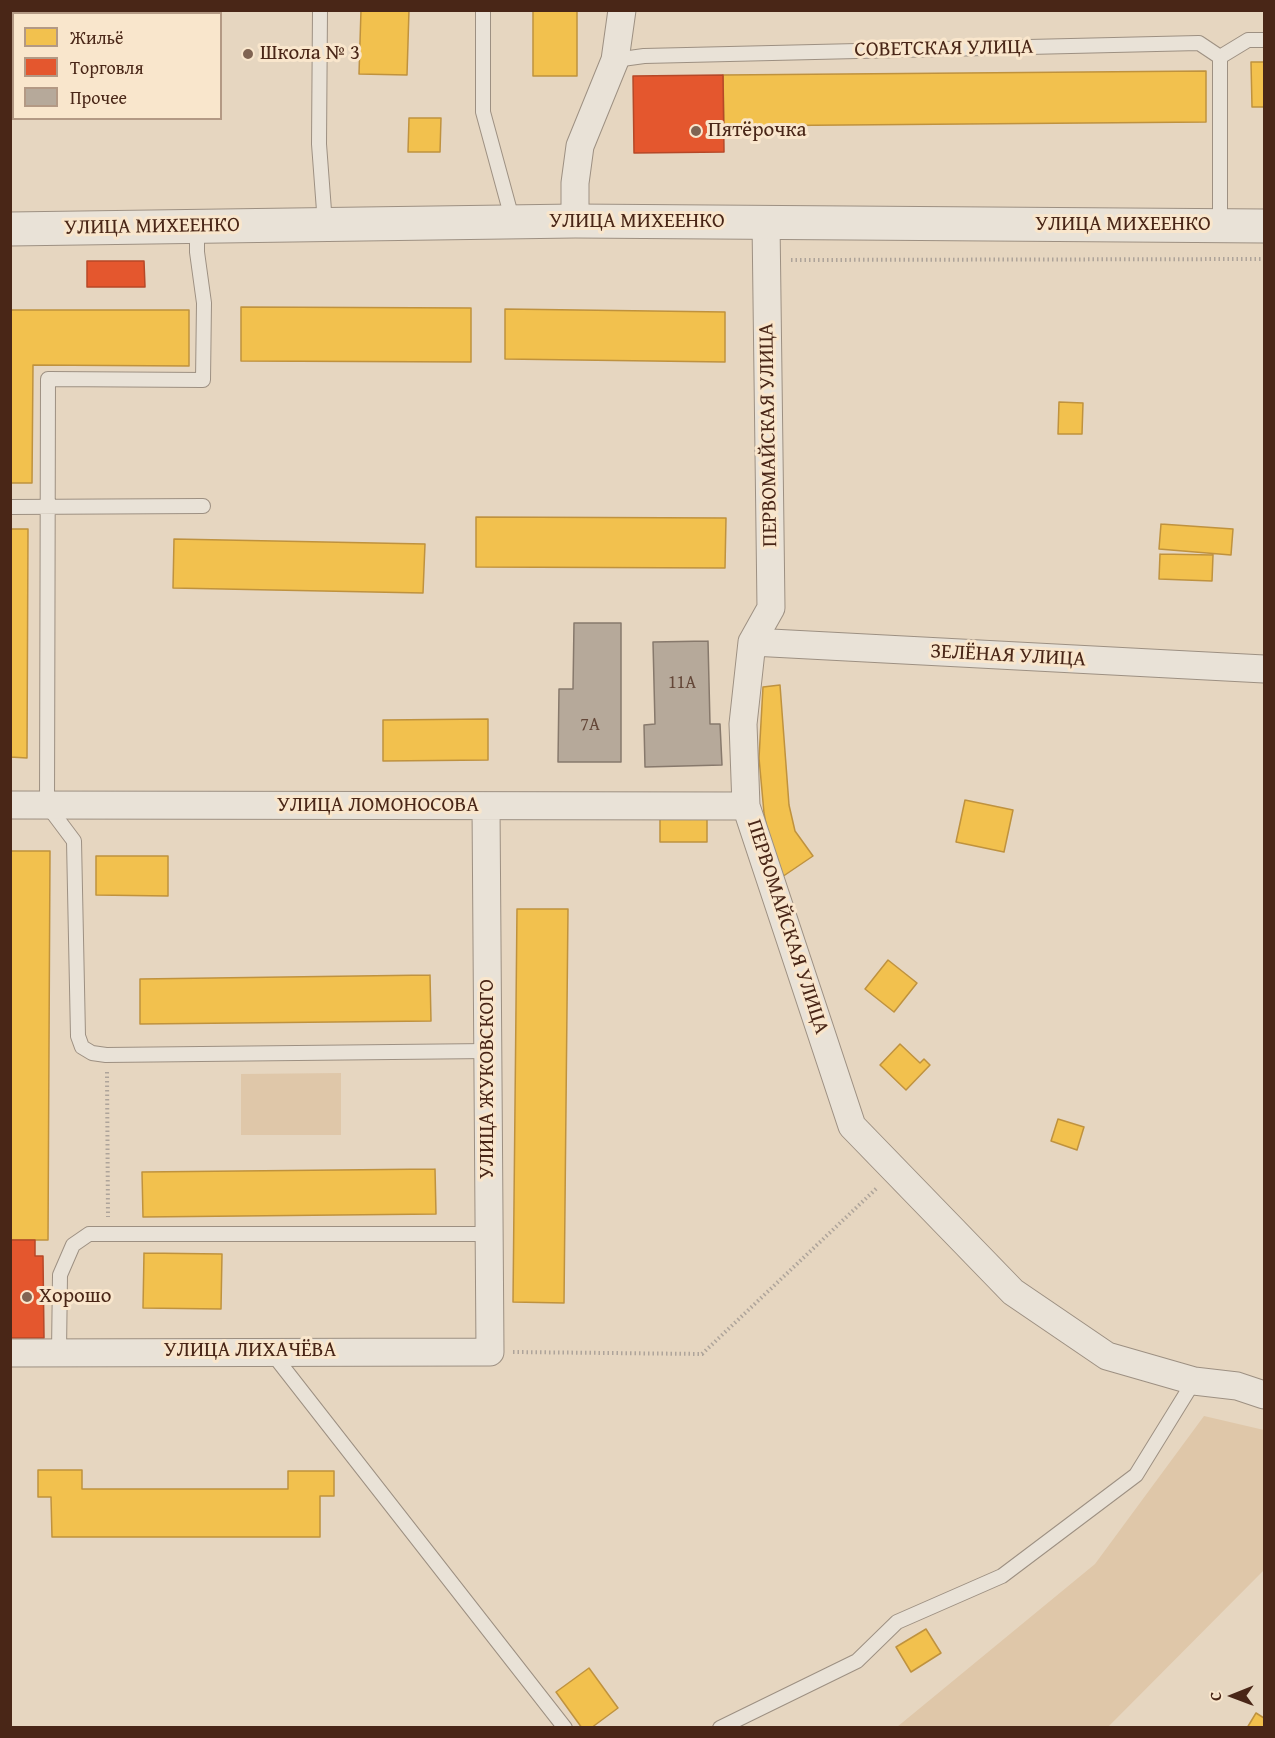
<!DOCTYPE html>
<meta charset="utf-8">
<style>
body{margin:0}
#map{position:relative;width:1275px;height:1738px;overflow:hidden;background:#e6d6c0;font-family:"Gentium Book Plus",serif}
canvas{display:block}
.frame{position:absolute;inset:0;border:12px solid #492617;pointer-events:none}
.legend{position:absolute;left:12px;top:12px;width:210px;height:108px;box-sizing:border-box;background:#f9e6cc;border:2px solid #b39984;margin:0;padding:8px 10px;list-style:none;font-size:18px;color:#492617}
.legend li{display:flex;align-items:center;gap:12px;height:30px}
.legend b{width:30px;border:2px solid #b39984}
.north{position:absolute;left:1203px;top:1666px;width:60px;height:60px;-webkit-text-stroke:4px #f9e6cc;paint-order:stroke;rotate:269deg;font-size:16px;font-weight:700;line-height:24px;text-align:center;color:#492617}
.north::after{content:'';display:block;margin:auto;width:21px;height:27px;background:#492617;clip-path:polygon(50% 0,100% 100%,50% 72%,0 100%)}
</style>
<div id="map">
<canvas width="1275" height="1738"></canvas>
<div class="frame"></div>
<ul class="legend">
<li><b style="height:16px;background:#f2c14e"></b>Жильё</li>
<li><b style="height:16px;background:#e4572e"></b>Торговля</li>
<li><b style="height:16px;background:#b6a99a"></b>Прочее</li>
</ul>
<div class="north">С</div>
</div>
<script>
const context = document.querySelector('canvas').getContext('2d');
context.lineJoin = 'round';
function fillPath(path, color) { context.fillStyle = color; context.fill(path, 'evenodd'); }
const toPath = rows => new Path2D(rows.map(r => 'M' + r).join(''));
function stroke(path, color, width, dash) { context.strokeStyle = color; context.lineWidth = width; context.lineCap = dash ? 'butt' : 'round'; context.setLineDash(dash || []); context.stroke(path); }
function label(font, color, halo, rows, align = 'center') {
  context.font = font + ' "Gentium Book Plus",serif'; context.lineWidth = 6; context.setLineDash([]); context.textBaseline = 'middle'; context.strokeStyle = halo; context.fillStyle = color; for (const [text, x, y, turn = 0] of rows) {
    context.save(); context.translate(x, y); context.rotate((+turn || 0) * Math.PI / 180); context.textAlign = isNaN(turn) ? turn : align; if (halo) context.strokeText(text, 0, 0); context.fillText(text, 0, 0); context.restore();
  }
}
fillPath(toPath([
 [341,1073,341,1135,241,1135,241,1074],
 [1204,1416,1264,1430,1264,1570,1108,1727,897,1727,1095,1564]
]), '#dfc7a9');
const homes = toPath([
 [361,10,409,10,407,75,359,74,361,10],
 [533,10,577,10,577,76,533,76,533,10],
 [1251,62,1264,62,1264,107,1252,107,1251,62],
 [1206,71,1206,122,724,126,723,75,1206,71],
 [409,118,441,118,440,152,408,152,409,118],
 [241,307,471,308,471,362,241,361,241,307],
 [505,309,725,312,725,362,505,359,505,309],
 [10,310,189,310,189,366,33,365,32,483,10,483,10,310],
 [1059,402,1083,403,1082,434,1058,434,1059,402],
 [476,517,726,518,725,568,476,567,476,517],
 [1161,524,1233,529,1231,555,1159,549,1161,524],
 [10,529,28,529,27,758,10,757,10,529],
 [174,539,425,544,423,593,173,588,174,539],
 [1160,554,1213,555,1212,581,1159,579,1160,554],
 [780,685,789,805,795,831,813,856,782,877,769,841,764,813,759,758,763,687,780,685],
 [488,719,488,760,383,761,383,720,488,719],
 [965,800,1013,810,1004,852,956,842,965,800],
 [707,817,707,842,660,842,660,818,707,817],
 [10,851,50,851,48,1240,10,1240,10,851],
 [96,856,168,856,168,896,96,895,96,856],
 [517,909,568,909,564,1303,513,1302,517,909],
 [888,960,917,983,894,1012,865,989,888,960],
 [430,975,431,1021,140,1024,140,979,430,975],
 [900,1044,920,1063,924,1059,930,1065,906,1090,880,1065,900,1044],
 [1058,1119,1084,1127,1077,1150,1051,1141,1058,1119],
 [435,1169,436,1214,143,1217,142,1172,435,1169],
 [144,1253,222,1254,221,1309,143,1308,144,1253],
 [38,1470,82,1470,82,1489,288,1489,288,1471,334,1471,334,1496,320,1496,320,1537,52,1537,51,1497,38,1497,38,1470],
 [926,1629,941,1653,911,1672,896,1647,926,1629],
 [589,1668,618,1708,591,1728,582,1728,556,1692,589,1668],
 [1256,1713,1264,1718,1264,1728,1247,1728,1256,1713]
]);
fillPath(homes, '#f2c14e');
stroke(homes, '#bf923e', 1.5);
const shops = toPath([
 [723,75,724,152,634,153,633,76,723,75],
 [87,261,144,261,145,287,87,287,87,261],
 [10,1240,35,1240,35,1256,43,1256,44,1338,10,1338,10,1240]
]);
fillPath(shops, '#e4572e');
stroke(shops, '#b64827', 1.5);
const building = toPath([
 [574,623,621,623,621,762,558,762,559,689,573,689,574,623],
 [708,641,710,724,720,724,722,765,645,767,644,725,655,724,653,642,708,641]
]);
fillPath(building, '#b6a99a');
stroke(building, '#87796c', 1.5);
const service = toPath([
 [320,10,319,144,325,224],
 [483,10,483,112,513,222],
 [615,60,644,56,1199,43,1220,57,1248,40,1264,40],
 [197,226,197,252,204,303,203,380,48,379,47,805,74,841,78,1036,82,1047,92,1053,106,1055,488,1051],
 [1220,226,1220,57],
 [10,507,203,506],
 [59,1351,60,1275,73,1245,89,1234,489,1234],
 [272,1353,565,1728],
 [720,1728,857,1661,897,1622,1002,1576,1136,1475,1194,1381]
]);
const minor = toPath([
 [575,221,575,183,580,146,615,60,622,10],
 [766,222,771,608,752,642,743,724,746,806,852,1126,1013,1292,1107,1356,1194,1381,1237,1386,1264,1395],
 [752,642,1264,669],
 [10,805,746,806],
 [10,1353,490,1352,486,806]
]);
const tertiary = toPath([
 [10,229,575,221,1264,226]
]);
stroke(service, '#9d9082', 16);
stroke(minor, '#9d9082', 29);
stroke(tertiary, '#9d9082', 35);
stroke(toPath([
 [791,260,1264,259],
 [107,1072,108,1217],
 [513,1352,702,1354,878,1187]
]), '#aea49a', 4, [1.5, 3]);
stroke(service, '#e9e2d7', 14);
stroke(minor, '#e9e2d7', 27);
stroke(tertiary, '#e9e2d7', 33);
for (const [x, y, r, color] of [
 [248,54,6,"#806452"],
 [696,131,6,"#806452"],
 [27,1297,6,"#806452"]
]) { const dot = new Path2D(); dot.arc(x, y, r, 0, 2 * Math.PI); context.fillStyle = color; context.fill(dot); stroke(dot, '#f9e6cc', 2); }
label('18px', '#644738', null, [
 ["11А",682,683],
 ["7А",590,725]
]);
label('21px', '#492617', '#f9e6cc', [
 ["СОВЕТСКАЯ УЛИЦА",944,49,-1],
 ["УЛИЦА МИХЕЕНКО",637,222],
 ["УЛИЦА МИХЕЕНКО",1123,225],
 ["УЛИЦА МИХЕЕНКО",152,227,-1],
 ["ПЕРВОМАЙСКАЯ УЛИЦА",769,435,-91],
 ["ЗЕЛЁНАЯ УЛИЦА",1008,656,3],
 ["УЛИЦА ЛОМОНОСОВА",378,806],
 ["ПЕРВОМАЙСКАЯ УЛИЦА",787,927,72],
 ["УЛИЦА ЖУКОВСКОГО",488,1079,-90],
 ["УЛИЦА ЛИХАЧЁВА",250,1351]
]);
label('21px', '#492617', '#f9e6cc', [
 ["Школа № 3",260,54],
 ["Пятёрочка",708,131],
 ["Хорошо",39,1297]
], 'left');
</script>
